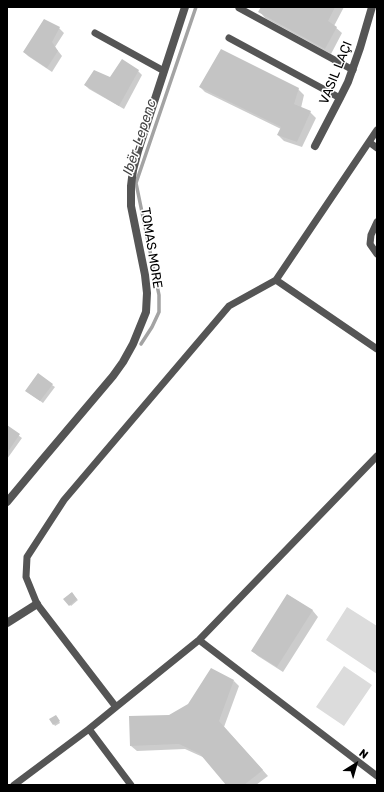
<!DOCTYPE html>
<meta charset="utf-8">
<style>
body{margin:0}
#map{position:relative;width:384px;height:792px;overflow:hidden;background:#fff;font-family:Rubik,sans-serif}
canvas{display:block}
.frame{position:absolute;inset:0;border:8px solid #000;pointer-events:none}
.north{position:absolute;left:336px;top:744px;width:40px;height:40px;-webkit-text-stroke:3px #fff;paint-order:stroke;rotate:37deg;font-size:11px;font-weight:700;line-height:16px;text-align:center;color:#000}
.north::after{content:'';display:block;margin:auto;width:14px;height:18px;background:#000;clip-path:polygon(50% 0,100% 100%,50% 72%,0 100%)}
</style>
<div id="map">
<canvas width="384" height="792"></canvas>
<div class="frame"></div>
<div class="north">N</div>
</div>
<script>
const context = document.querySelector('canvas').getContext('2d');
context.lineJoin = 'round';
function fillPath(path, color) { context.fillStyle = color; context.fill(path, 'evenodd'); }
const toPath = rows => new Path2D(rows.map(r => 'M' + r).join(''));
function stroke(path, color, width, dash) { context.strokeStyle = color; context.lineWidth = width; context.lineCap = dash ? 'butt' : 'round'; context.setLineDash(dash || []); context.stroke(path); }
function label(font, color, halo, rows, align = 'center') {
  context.font = font + ' Rubik,sans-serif'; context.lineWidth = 3; context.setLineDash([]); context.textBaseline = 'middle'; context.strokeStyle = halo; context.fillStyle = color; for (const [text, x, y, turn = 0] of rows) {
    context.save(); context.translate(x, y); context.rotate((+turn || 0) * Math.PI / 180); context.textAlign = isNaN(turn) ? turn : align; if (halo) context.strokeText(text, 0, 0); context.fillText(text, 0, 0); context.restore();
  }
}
fillPath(toPath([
 [347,607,377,626,377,674,326,640],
 [344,666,372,685,344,726,316,707]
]), '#dcdcdc');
fillPath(toPath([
 [262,7,344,7,334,26,342,33,331,54,265,18,260,12],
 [44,20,59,28,64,33,55,47,62,56,52,72,28,56,24,52],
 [138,71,142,75,124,109,89,89,85,85],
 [200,87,298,89,304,95,301,108,310,112,316,118,302,147,284,141,278,135,281,129,205,92],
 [52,385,55,387,43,403,29,393],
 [7,427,22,438,7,459],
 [71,593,78,600,71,606,65,599],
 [288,595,313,611,318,617,283,672,258,656,252,651],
 [234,681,239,686,224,727,268,776,256,785,228,785,205,758,185,749,137,751,131,746,170,716],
 [57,717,60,723,55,726,51,719]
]), '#0003');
stroke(toPath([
 [141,344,152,327,159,312,159,295,136,183,196,7]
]), '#a3a3a3', 3.5);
fillPath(toPath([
 [261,7,335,7,328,21,337,27,325,49,258,12],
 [44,19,60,27,52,42,58,51,47,68,23,52],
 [221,49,299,88,294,104,311,111,297,142,277,135,281,127,199,87],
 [122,59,139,70,119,106,84,85,94,70,110,77],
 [38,373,53,384,40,401,25,391],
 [7,425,20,434,7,453],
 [72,592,77,599,69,606,63,599],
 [287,594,313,610,277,667,251,651],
 [211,668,234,680,219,721,263,770,244,785,226,785,200,754,179,744,130,746,129,716,169,715,188,704],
 [56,715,60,721,53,725,49,719]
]), '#c4c4c4');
stroke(toPath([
 [240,7,239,8,353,70],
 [95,33,164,71],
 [229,38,340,98],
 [369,142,377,148],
 [377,222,371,235,370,244,377,254],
 [276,280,377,349],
 [199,640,377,776],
 [116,707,199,640,377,456],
 [14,785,89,729],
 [131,785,89,729,116,707,37,604,26,577,27,557,64,500,229,306,276,280,377,130]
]), '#555', 7);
stroke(toPath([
 [315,146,340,98,348,82,360,48,372,7],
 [7,502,42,460,113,376,123,362,133,344,146,312,147,293,145,275,131,206,131,186,133,170,138,151,185,7],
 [7,623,37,604]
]), '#555', 8);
label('13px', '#000', '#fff', [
 ["VASIL LAÇI",336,73,-68],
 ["TOMAS MORE",151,248,81]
]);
label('italic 14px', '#444', '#fff', [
 ["Ibër-Lepenc",140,137,-72]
]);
</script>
